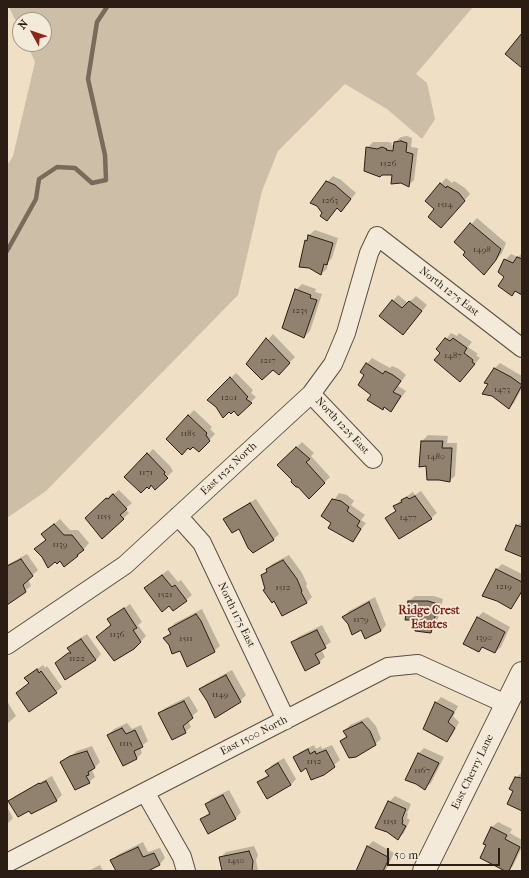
<!DOCTYPE html>
<style>
body{margin:0}
#map{position:relative;width:529px;height:878px;overflow:hidden;background:#eedfc5;font-family:"IM FELL French Canon",serif}
canvas{display:block}
.frame{position:absolute;inset:0;border:8px solid #2c1d14;pointer-events:none}
.north{position:absolute;left:12px;top:12px;width:40px;height:40px;box-sizing:border-box;background:#f4ead9;border:1px solid #a4988a;border-radius:50%;rotate:310deg;font-size:11px;font-weight:700;line-height:16px;text-align:center;color:#2c1d14}
.north::after{content:'';display:block;margin:auto;width:14px;height:18px;background:#8f2418;clip-path:polygon(50% 0,100% 100%,50% 72%,0 100%)}
.scale{position:absolute;left:387px;top:848px;width:113px;height:18px;box-sizing:border-box;border:2px solid #2c1d14;border-top:0;padding-left:5px;font-size:12px;line-height:14px;white-space:nowrap;color:#2c1d14;-webkit-text-stroke:3px #f4ead9;paint-order:stroke}
</style>
<div id="map">
<canvas width="529" height="878"></canvas>
<div class="frame"></div>
<div class="north">N</div>
<div class="scale">50 m</div>
</div>
<script>
const context = document.querySelector('canvas').getContext('2d');
context.lineJoin = 'round';
function fillPath(path, color) { context.fillStyle = color; context.fill(path, 'evenodd'); }
const toPath = rows => new Path2D(rows.map(r => 'M' + r).join(''));
function stroke(path, color, width, dash) { context.strokeStyle = color; context.lineWidth = width; context.lineCap = dash ? 'butt' : 'round'; context.setLineDash(dash || []); context.stroke(path); }
function label(font, color, halo, rows, align = 'center') {
  context.font = font + ' "IM FELL French Canon",serif'; context.lineWidth = 3.5; context.setLineDash([]); context.textBaseline = 'middle'; context.strokeStyle = halo; context.fillStyle = color; for (const [text, x, y, turn = 0] of rows) {
    context.save(); context.translate(x, y); context.rotate((+turn || 0) * Math.PI / 180); context.textAlign = isNaN(turn) ? turn : align; if (halo) context.strokeText(text, 0, 0); context.fillText(text, 0, 0); context.restore();
  }
}
fillPath(toPath([
 [9,7,473,7,416,74,427,83,435,119,422,139,387,109,345,84,278,151,262,191,238,295,46,491,7,518,7,166,13,156,35,62,27,44,44,44,44,20,20,20,20,30]
]), '#cdbea7');
fillPath(toPath([
 [407,136,412,138,411,147,418,148,414,180,408,186,393,174,367,148,373,142,388,142,392,143,391,145,395,145,395,142,401,137],
 [333,176,341,180,356,193,341,211,337,208,323,213,327,182],
 [446,178,452,183,454,181,465,188,470,194,446,222,426,200],
 [477,218,506,243,502,253,484,274,467,252,456,242],
 [315,230,338,238,332,258,328,262,327,269,321,274,302,254,309,235],
 [522,253,522,294,516,290,512,294,505,277,505,260,511,254,518,257],
 [302,284,316,289,315,292,322,294,310,331,304,337,296,290],
 [398,295,408,303,416,296,427,305,408,328,380,316],
 [451,333,457,336,459,333,472,342,468,347,478,354,476,355,480,358,465,375,442,353,446,339],
 [273,334,295,357,284,368,273,369,247,364],
 [372,358,390,368,392,366,399,369,406,375,398,386,406,391,391,411,373,394,365,374,367,364],
 [500,363,522,376,522,388,514,403,509,408,489,383,494,369],
 [236,373,253,390,251,393,256,397,238,415,234,410,216,406,209,400],
 [194,410,212,427,210,429,215,434,199,451,193,446,188,416],
 [428,435,448,436,447,443,457,443,455,476,449,481,427,465,422,441],
 [302,442,314,453,311,456,330,477,309,498,279,465],
 [153,449,170,466,173,471,155,488,151,484,126,477],
 [119,490,132,503,125,509,129,513,103,538,86,518,112,493,114,494],
 [421,491,437,513,431,518,386,519,397,510,395,506,400,501,413,492,415,495],
 [339,493,347,495,354,501,351,505,365,515,361,520,366,523,353,541,333,522,323,516],
 [256,499,279,534,273,540,239,527,225,519,230,514],
 [60,519,70,530,78,530,89,543,78,556,64,566,60,560,43,556,35,549,46,539,42,534],
 [522,521,522,556,517,526],
 [27,554,38,570,28,579,31,586,7,604,7,565],
 [289,555,302,573,307,584,306,586,312,597,307,602,282,614,266,588,262,576,272,564],
 [502,564,522,574,522,592,510,608,496,570],
 [168,570,178,582,181,580,192,595,186,600,151,583],
 [415,596,434,596,443,599,436,626,431,632,418,619,409,601],
 [375,597,386,625,381,631,362,629,349,624,343,617,349,611],
 [130,604,142,622,138,625,146,636,134,648,97,637,112,624,109,620],
 [202,609,220,646,214,651,180,650,169,644,164,638,171,632,169,629,175,623],
 [483,612,510,627,501,647,495,652,483,646,479,650,478,617],
 [322,625,331,642,321,649,325,657,319,662,292,643,298,637],
 [87,634,101,654,96,660,56,663,71,651,69,648,74,642],
 [43,665,45,668,47,666,62,687,56,692,29,683,25,678],
 [232,670,246,695,240,701,200,689,206,684],
 [189,696,198,711,188,720,191,727,185,732,159,713,165,708],
 [441,697,458,706,455,712,436,702,436,704,455,713,453,716,459,722,452,735,446,741,436,703],
 [7,701,16,716,7,724],
 [368,717,376,726,381,739,375,744,341,741,347,735,344,731,350,725],
 [127,723,132,729,141,725,148,741,140,747,142,753,136,759,108,735,114,729],
 [314,745,316,749,321,746,322,749,332,745,340,760,323,774,307,767,294,758,300,752],
 [92,746,100,762,92,770,95,777,89,782,62,763,77,751],
 [424,748,444,757,431,783,425,788,416,783,406,780,419,753],
 [284,758,296,779,291,785,258,782,269,774,267,771,272,765],
 [522,772,522,811,514,791,516,778],
 [52,776,62,795,57,800,31,812,29,810,9,801,15,796],
 [229,790,241,812,236,818,208,833,201,819,210,812,206,804,211,799],
 [395,796,411,804,407,813,408,814,407,818,410,820,404,833,398,839,389,802],
 [7,807,13,818,7,824],
 [498,822,512,829,510,833,522,840,522,847,513,866,508,871,487,845,484,843,492,827],
 [373,841,394,853,386,870,356,871,368,846],
 [143,842,148,852,160,848,165,858,160,864,146,871,117,871,111,861,117,855],
 [254,846,258,855,256,860,258,871,223,871,220,858,226,852],
 [100,865,103,871,88,871]
]), '#0003');
stroke(toPath([
 [7,251,36,199,39,179,57,167,75,168,92,183,106,180,105,155,88,79,97,22,107,7]
]), '#796a5a', 4.5);
const building = toPath([
 [522,33,522,68,505,54,522,33],
 [401,141,407,143,406,152,413,154,409,187,401,183,391,184,392,175,382,175,380,177,364,171,366,147,377,149,382,147,387,149,386,150,393,151,394,142,401,141],
 [326,181,335,185,351,199,341,212,337,208,327,221,320,216,322,213,317,206,310,203,326,181],
 [440,183,446,188,447,186,459,193,465,201,441,228,428,217,434,209,425,201,440,183],
 [470,223,501,249,496,260,484,275,463,255,465,252,454,242,470,223],
 [308,235,333,243,327,265,324,264,321,275,309,268,299,267,305,240,307,241,308,235],
 [517,257,522,259,522,295,515,291,512,296,498,286,504,277,498,272,504,259,513,263,517,257],
 [295,289,311,295,310,298,317,300,304,338,282,328,295,289],
 [392,300,402,308,409,301,422,311,403,335,379,316,392,300],
 [266,338,290,363,279,375,273,370,262,380,246,364,266,338],
 [445,338,450,341,453,338,467,348,464,353,473,360,472,362,475,364,460,382,434,360,440,353,436,349,445,338],
 [366,363,383,374,385,371,393,375,401,381,393,392,401,396,391,412,384,407,383,410,367,400,371,395,358,385,364,375,360,372,366,363],
 [494,368,511,377,522,385,509,409,492,396,482,394,488,384,484,383,494,368],
 [230,377,248,397,246,399,252,403,238,416,234,411,231,414,229,412,223,418,216,407,207,400,230,377],
 [188,415,207,433,206,435,210,441,199,452,193,447,190,450,188,448,182,455,166,439,188,415],
 [421,441,443,441,442,448,452,448,450,482,439,480,427,480,426,466,419,467,421,441],
 [296,447,310,459,306,462,325,483,309,499,298,487,296,487,291,482,292,480,277,465,296,447],
 [147,453,165,472,164,474,168,478,155,490,151,485,149,489,147,487,141,493,124,477,147,453],
 [113,494,127,509,120,515,124,519,102,539,85,518,106,498,108,499,113,494],
 [415,496,432,519,399,539,385,518,396,511,393,506,402,502,401,500,407,497,409,499,415,496],
 [332,499,341,501,349,507,347,511,360,521,357,526,361,529,353,542,328,528,331,523,321,516,332,499],
 [250,503,274,540,253,553,248,548,239,529,232,533,223,519,250,503],
 [54,524,64,535,72,535,84,550,77,555,78,556,64,567,60,561,57,564,55,562,48,568,42,557,34,549,46,540,41,534,54,524],
 [516,525,522,527,522,557,505,550,516,525],
 [21,559,33,576,23,585,26,592,7,605,7,566,21,559],
 [283,560,297,579,302,591,301,592,307,603,282,616,274,601,272,603,263,590,265,589,261,575,267,572,266,569,283,560],
 [496,569,522,582,522,591,511,609,497,601,482,596,496,569],
 [162,575,172,587,175,585,187,601,173,611,169,606,162,612,144,588,162,575],
 [408,601,428,601,438,604,431,633,415,631,417,620,405,620,408,601],
 [369,602,381,631,365,639,361,630,352,635,348,624,342,617,369,602],
 [124,608,137,628,133,630,141,642,134,649,114,661,96,637,111,625,107,619,124,608],
 [196,614,201,621,215,652,187,667,180,651,172,654,169,645,163,638,171,634,168,629,196,614],
 [477,617,505,632,495,653,482,647,479,652,463,644,477,617],
 [317,630,326,648,315,654,320,663,305,671,291,642,317,630],
 [81,639,96,660,65,680,55,663,68,653,71,653,67,648,81,639],
 [37,669,39,673,41,671,57,693,29,712,16,693,29,683,24,678,37,669],
 [226,675,241,702,215,718,207,701,199,689,226,675],
 [184,701,193,718,183,726,186,733,172,740,158,713,184,701],
 [435,702,454,712,448,722,455,728,447,742,423,729,435,702],
 [362,722,370,731,376,745,356,757,349,758,340,741,347,737,343,731,362,722],
 [122,728,126,734,135,730,143,747,134,751,137,759,123,766,107,735,122,728],
 [308,749,310,754,315,751,316,754,326,750,335,767,324,775,311,780,306,768,301,772,293,757,308,749],
 [87,751,95,768,88,772,89,775,86,776,90,783,75,790,60,762,70,756,87,751],
 [418,753,439,763,425,790,416,784,405,780,418,753],
 [278,763,291,785,267,799,257,782,269,776,265,771,278,763],
 [515,777,522,778,522,811,507,804,513,791,509,789,515,777],
 [46,781,57,801,31,814,29,811,18,817,8,801,39,783,40,784,46,781],
 [223,795,236,819,208,834,200,819,210,814,205,804,223,795],
 [388,801,406,809,402,819,403,820,402,824,406,826,398,840,387,832,375,828,388,801],
 [491,827,507,835,505,839,520,847,509,871,505,871,480,858,486,845,483,844,491,827],
 [367,846,388,857,389,859,383,871,356,871,367,846],
 [138,847,143,857,154,853,160,865,148,871,116,871,110,860,138,847],
 [249,851,253,861,252,871,222,871,219,857,249,851]
]);
fillPath(building, '#918270');
stroke(building, '#2c1d14', 1);
const minor = toPath([
 [311,394,373,459],
 [178,516,202,543,286,720],
 [7,645,125,565,311,394,333,364,346,333,369,253,377,236,522,348],
 [145,792,182,857,186,871],
 [7,863,388,667,418,664,506,704]
]);
const tertiary = toPath([
 [424,871,522,673]
]);
stroke(minor, '#5c4e40', 20);
stroke(tertiary, '#5c4e40', 24);
stroke(minor, '#f4ead9', 18);
stroke(tertiary, '#f4ead9', 22);
label('9px', '#45362b', null, [
 ["1526",388,164],
 ["1263",330,201],
 ["1514",445,205],
 ["1498",482,250],
 ["1235",300,311],
 ["1487",453,356],
 ["1217",268,361],
 ["1473",502,390],
 ["1201",229,398],
 ["1185",188,434],
 ["1480",436,457],
 ["1171",146,473],
 ["1155",104,517],
 ["1477",408,518],
 ["1139",60,545],
 ["1219",504,587],
 ["1512",283,588],
 ["1521",165,595],
 ["1179",361,620],
 ["1136",117,635],
 ["1390",484,638],
 ["1511",186,639],
 ["1122",77,659],
 ["1149",220,695],
 ["1115",126,744],
 ["1152",314,762],
 ["1167",422,771],
 ["1151",390,822],
 ["1450",236,861]
]);
label('11px', '#2c1d14', '#f4ead9', [
 ["North 1275 East",449,292,38],
 ["North 1225 East",342,426,47],
 ["East 1525 North",229,469,-43],
 ["North 1175 East",236,615,64],
 ["East 1500 North",254,736,-27],
 ["East Cherry Lane",473,772,-64]
]);
label('bold 12px', '#7a1f14', '#f4ead9', [
 ["Ridge Crest",429,611],
 ["Estates",429,625]
]);
</script>
